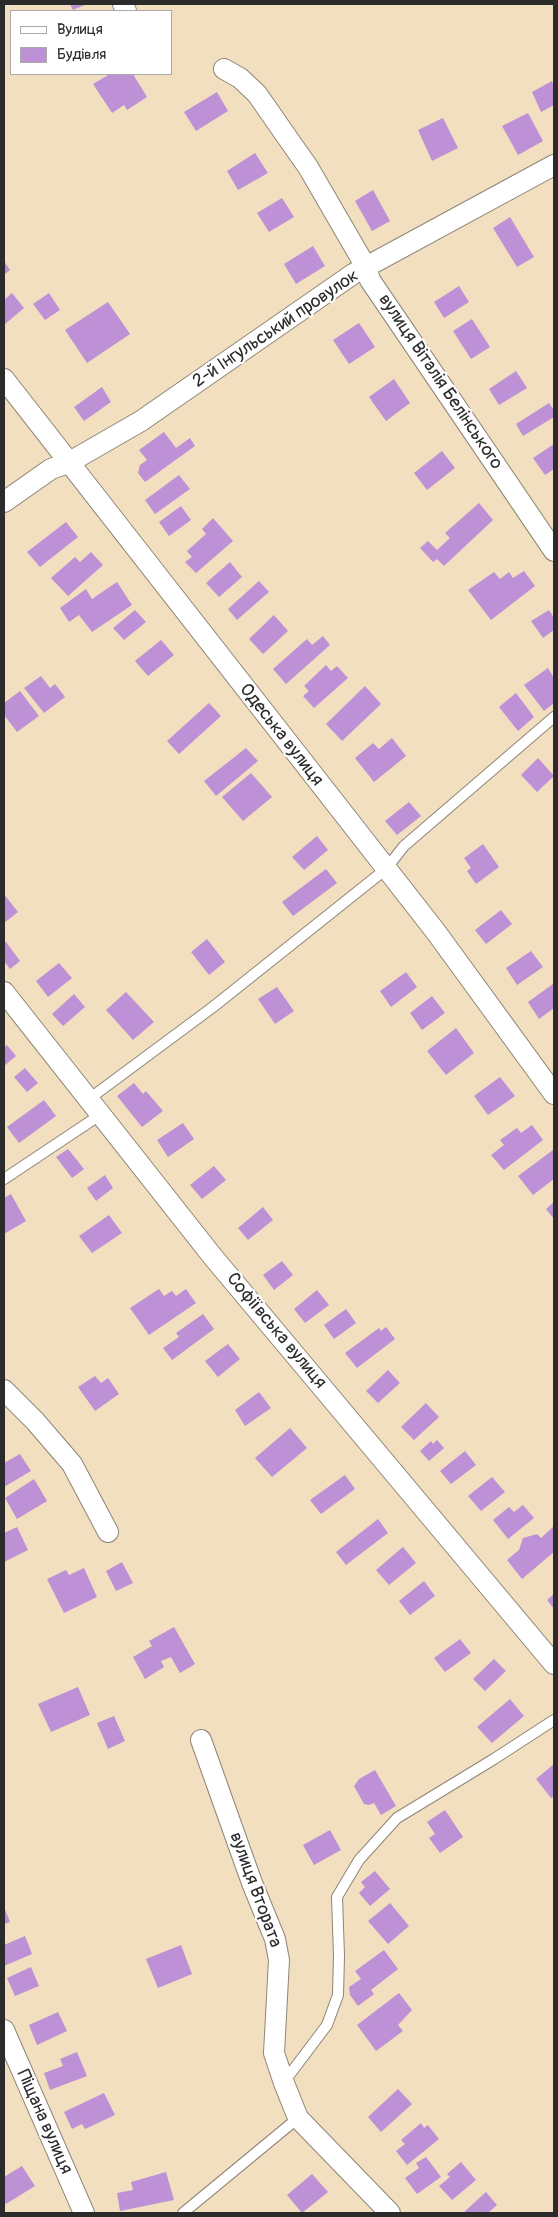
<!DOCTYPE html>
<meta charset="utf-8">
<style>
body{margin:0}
#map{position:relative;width:558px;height:2217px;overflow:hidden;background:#f1dfc0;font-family:Pangolin,sans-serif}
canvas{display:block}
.frame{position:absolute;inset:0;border:5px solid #2b2b2b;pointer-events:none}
.legend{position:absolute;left:10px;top:10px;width:162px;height:65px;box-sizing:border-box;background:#fff;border:1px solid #aaa;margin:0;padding:6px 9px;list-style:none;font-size:15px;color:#2b2b2b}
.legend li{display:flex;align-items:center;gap:10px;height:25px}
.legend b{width:25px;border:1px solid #aaa}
</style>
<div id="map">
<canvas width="558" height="2217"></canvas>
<div class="frame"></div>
<ul class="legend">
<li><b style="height:6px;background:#fff"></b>Вулиця</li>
<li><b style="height:14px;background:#be90d5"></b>Будівля</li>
</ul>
</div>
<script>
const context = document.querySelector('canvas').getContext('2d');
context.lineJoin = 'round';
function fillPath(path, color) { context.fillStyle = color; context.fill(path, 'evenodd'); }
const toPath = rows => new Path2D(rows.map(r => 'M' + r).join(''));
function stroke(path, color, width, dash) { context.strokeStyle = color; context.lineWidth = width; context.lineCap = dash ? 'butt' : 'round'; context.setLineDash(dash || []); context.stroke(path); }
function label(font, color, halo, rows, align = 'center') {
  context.font = font + ' Pangolin,sans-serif'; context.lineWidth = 4.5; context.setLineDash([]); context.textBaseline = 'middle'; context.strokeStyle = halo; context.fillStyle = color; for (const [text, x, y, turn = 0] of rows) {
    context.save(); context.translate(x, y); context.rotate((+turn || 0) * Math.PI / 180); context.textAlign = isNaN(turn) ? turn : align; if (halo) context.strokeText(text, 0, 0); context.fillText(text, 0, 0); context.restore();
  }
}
fillPath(toPath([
 [70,4,87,4,73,10],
 [110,74,133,74,147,97,127,110,124,105,112,113,93,84],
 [552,81,554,87,554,105,541,112,532,92],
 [217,92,228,111,196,131,184,112],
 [528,113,543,141,518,155,502,126],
 [443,118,458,148,432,161,418,130],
 [255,153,268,173,238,190,227,171],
 [373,190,390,221,372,231,355,201],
 [282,198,294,217,269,232,257,213],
 [510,217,534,257,517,267,493,228],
 [313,246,325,266,296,284,284,264],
 [4,261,10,270,4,275],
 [459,286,469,302,444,318,434,302],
 [12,293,24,308,4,325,4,300],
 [49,293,60,310,45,320,33,304],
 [108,302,130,334,87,363,65,330],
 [472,319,490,347,471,359,453,331],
 [359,323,375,347,349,364,333,340],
 [516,371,527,388,499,405,489,389],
 [394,379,410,403,386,421,369,397],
 [102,387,111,402,84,421,74,407],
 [549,403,554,410,554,417,523,436,516,424],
 [164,432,176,448,190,438,195,446,145,482,138,473,140,465,147,460,139,450],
 [554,444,554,469,545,475,533,458],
 [442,451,455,468,427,490,414,473],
 [179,475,190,489,155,514,145,500],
 [479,503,493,520,444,566,437,559,433,562,420,548,428,541,437,550,450,538,445,533],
 [181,506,191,520,169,536,159,522],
 [213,518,233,541,196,573,185,562,192,557,187,551,206,534,202,529],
 [66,522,78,537,40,567,27,552],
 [91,552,103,565,68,596,51,578,75,557,80,562],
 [230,562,242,577,219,597,206,583],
 [524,571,535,586,491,620,468,590,494,572,500,579,509,572,513,578],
 [259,581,269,592,237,620,228,609],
 [117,582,132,605,92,632,79,615,69,622,60,608,86,589,92,599],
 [135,610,146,622,124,640,113,628],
 [549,610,554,618,554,630,543,638,531,621],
 [274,615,288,631,263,654,249,639],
 [323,636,330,645,286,684,273,669,307,639,312,645],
 [161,640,174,655,148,676,135,661],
 [326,665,331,671,337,666,348,678,314,708,303,696,309,691,304,686],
 [548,668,554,678,554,703,544,711,524,685],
 [41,676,50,688,55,684,65,697,44,713,24,688],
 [365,686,381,704,342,741,326,724],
 [20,691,39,716,17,732,4,715,4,703],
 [516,693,534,717,518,731,499,707],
 [209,703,221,716,179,754,167,741],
 [392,738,406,756,374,782,355,758,373,743,379,749],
 [246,748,258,761,216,796,204,781],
 [538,758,554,776,537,792,521,775],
 [251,773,272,797,243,821,222,797],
 [409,802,421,816,397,835,385,821],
 [317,836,328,850,304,870,292,857],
 [483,844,499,867,476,884,467,871,471,868,464,858],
 [326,869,337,883,293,916,282,902],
 [4,894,18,912,4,923],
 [501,910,512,924,486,944,475,930],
 [207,939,225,962,209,975,191,952],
 [6,942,20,961,10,969,4,961,4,943],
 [531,951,543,967,517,985,506,968],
 [59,963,72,978,48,997,36,981],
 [406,972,417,987,391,1007,380,991],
 [553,984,554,1008,539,1019,528,1002],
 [277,987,294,1011,275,1024,258,999],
 [126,992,154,1022,133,1040,106,1010],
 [74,994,85,1007,63,1026,52,1014],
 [432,996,445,1013,422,1030,410,1013],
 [456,1028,474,1053,446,1075,427,1051],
 [7,1045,16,1056,4,1066,4,1047],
 [25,1068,38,1083,27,1092,14,1077],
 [500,1077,515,1096,488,1115,474,1096],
 [134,1083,143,1094,146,1091,163,1111,142,1127,117,1096],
 [44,1100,56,1116,19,1143,7,1127],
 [183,1123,194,1139,168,1157,157,1140],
 [532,1125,543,1140,504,1170,491,1155,504,1145,500,1140,517,1128,521,1133],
 [68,1149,84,1169,72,1178,56,1157],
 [553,1150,554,1179,533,1195,518,1176],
 [214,1166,226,1180,202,1199,190,1185],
 [105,1175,113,1188,96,1201,87,1188],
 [11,1194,26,1221,4,1234,4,1198],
 [554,1202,554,1219,546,1209],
 [263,1207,273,1220,248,1240,238,1228],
 [109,1215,122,1233,92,1253,79,1236],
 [282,1261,293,1275,274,1290,263,1275],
 [159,1289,164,1296,172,1291,176,1296,186,1289,196,1303,149,1335,130,1308],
 [317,1290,329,1305,305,1323,294,1309],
 [346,1309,356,1323,334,1339,324,1325],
 [203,1314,214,1329,172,1360,163,1348,179,1337,176,1333],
 [386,1327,395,1339,357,1368,345,1353,379,1328,381,1331],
 [228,1344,240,1359,218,1377,205,1361],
 [388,1370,400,1383,378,1403,366,1391],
 [95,1376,101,1383,108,1378,119,1394,95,1411,78,1387],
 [259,1392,271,1408,245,1426,235,1410],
 [426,1403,439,1417,414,1440,401,1427],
 [290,1428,307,1448,272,1477,255,1458],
 [437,1440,444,1448,429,1461,420,1451,431,1441,433,1444],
 [465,1451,476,1465,451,1484,440,1471],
 [20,1454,31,1471,4,1487,4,1463],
 [345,1475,355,1489,321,1514,310,1500],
 [492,1477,505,1492,481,1511,468,1496],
 [34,1479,47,1501,17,1519,5,1498],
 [523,1505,534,1518,508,1539,493,1520,509,1507,514,1512],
 [378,1519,388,1533,346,1565,336,1552],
 [554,1526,554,1552,522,1579,507,1560,519,1550,523,1538,537,1534,541,1538],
 [17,1527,28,1550,4,1562,4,1533],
 [403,1547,416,1563,389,1585,376,1570],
 [122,1562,133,1583,116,1591,106,1571],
 [84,1568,97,1597,64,1613,47,1579,66,1570,69,1575],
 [424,1581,435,1596,410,1615,399,1601],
 [554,1594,554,1609,547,1600],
 [174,1627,195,1664,180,1673,171,1657,161,1661,164,1667,145,1679,133,1657,152,1646,149,1641],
 [460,1639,471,1653,445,1672,434,1658],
 [494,1659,506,1671,485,1691,473,1679],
 [78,1687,90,1715,51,1732,38,1704],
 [510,1699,524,1716,492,1743,477,1727],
 [114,1716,125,1741,108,1749,97,1723],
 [554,1764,554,1796,551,1798,536,1779],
 [375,1770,396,1806,381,1815,374,1803,369,1805,364,1804,354,1786,359,1779],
 [445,1810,463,1837,440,1853,429,1838,435,1834,427,1822],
 [330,1830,341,1850,314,1865,303,1845],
 [375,1871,390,1889,370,1906,359,1893,365,1887,361,1882],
 [390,1903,409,1926,388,1944,368,1921],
 [4,1907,10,1922,4,1924],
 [25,1936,32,1954,4,1966,4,1945],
 [181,1945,192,1974,158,1988,146,1959],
 [384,1950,398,1969,371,1990,374,1994,358,2006,350,1995,349,1987,361,1979,355,1971],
 [31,1967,39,1986,15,1996,7,1978],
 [399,1993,412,2010,398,2025,403,2031,376,2051,357,2025],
 [58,2012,67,2031,37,2045,29,2025],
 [77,2052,87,2076,50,2090,44,2073,63,2066,60,2059],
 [398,2089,412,2104,381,2132,368,2117],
 [104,2093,115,2115,85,2129,82,2124,72,2129,64,2112],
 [421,2123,424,2128,428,2125,439,2139,407,2165,396,2151,405,2144,401,2140],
 [426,2157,441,2177,417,2194,405,2178,419,2168,416,2163],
 [461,2162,476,2180,452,2200,439,2186,450,2177,447,2174],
 [22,2166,35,2186,6,2204,4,2201,4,2177],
 [166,2172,174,2200,120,2211,117,2193,133,2190,131,2182],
 [312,2174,328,2192,302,2213,287,2195],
 [486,2192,497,2205,488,2213,463,2213]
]), '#be90d5');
const service = toPath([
 [89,1099,213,1007,386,869,404,846,554,717],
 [4,1179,100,1115],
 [284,2082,327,2025,338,1995,339,1956,337,1897,359,1860,397,1818,494,1759,554,1720],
 [183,2213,298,2118]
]);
const minor = toPath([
 [123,4,126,11],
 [224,69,240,78,257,94,289,140,308,167,366,267,370,280,554,551],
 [4,379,436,932,554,1094],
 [4,502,51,469,68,463,141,421,353,274,554,165],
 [4,992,213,1257,554,1664],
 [4,1390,35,1421,72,1464,108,1532],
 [201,1740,252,1883,275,1939,279,1960,274,2053,284,2083,298,2118,390,2213],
 [4,2030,84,2213]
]);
stroke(service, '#8e8576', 12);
stroke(minor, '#8e8576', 22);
stroke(service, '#fff', 10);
stroke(minor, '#fff', 20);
label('18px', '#2b2b2b', '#fff', [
 ["2-й Інгульський провулок",276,329,-34],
 ["вулиця Віталія Белінського",440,382,56],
 ["Одеська вулиця",281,735,52],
 ["Софіївська вулиця",276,1331,50],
 ["вулиця Втората",255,1890,70],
 ["Піщана вулиця",44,2122,66]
]);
</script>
